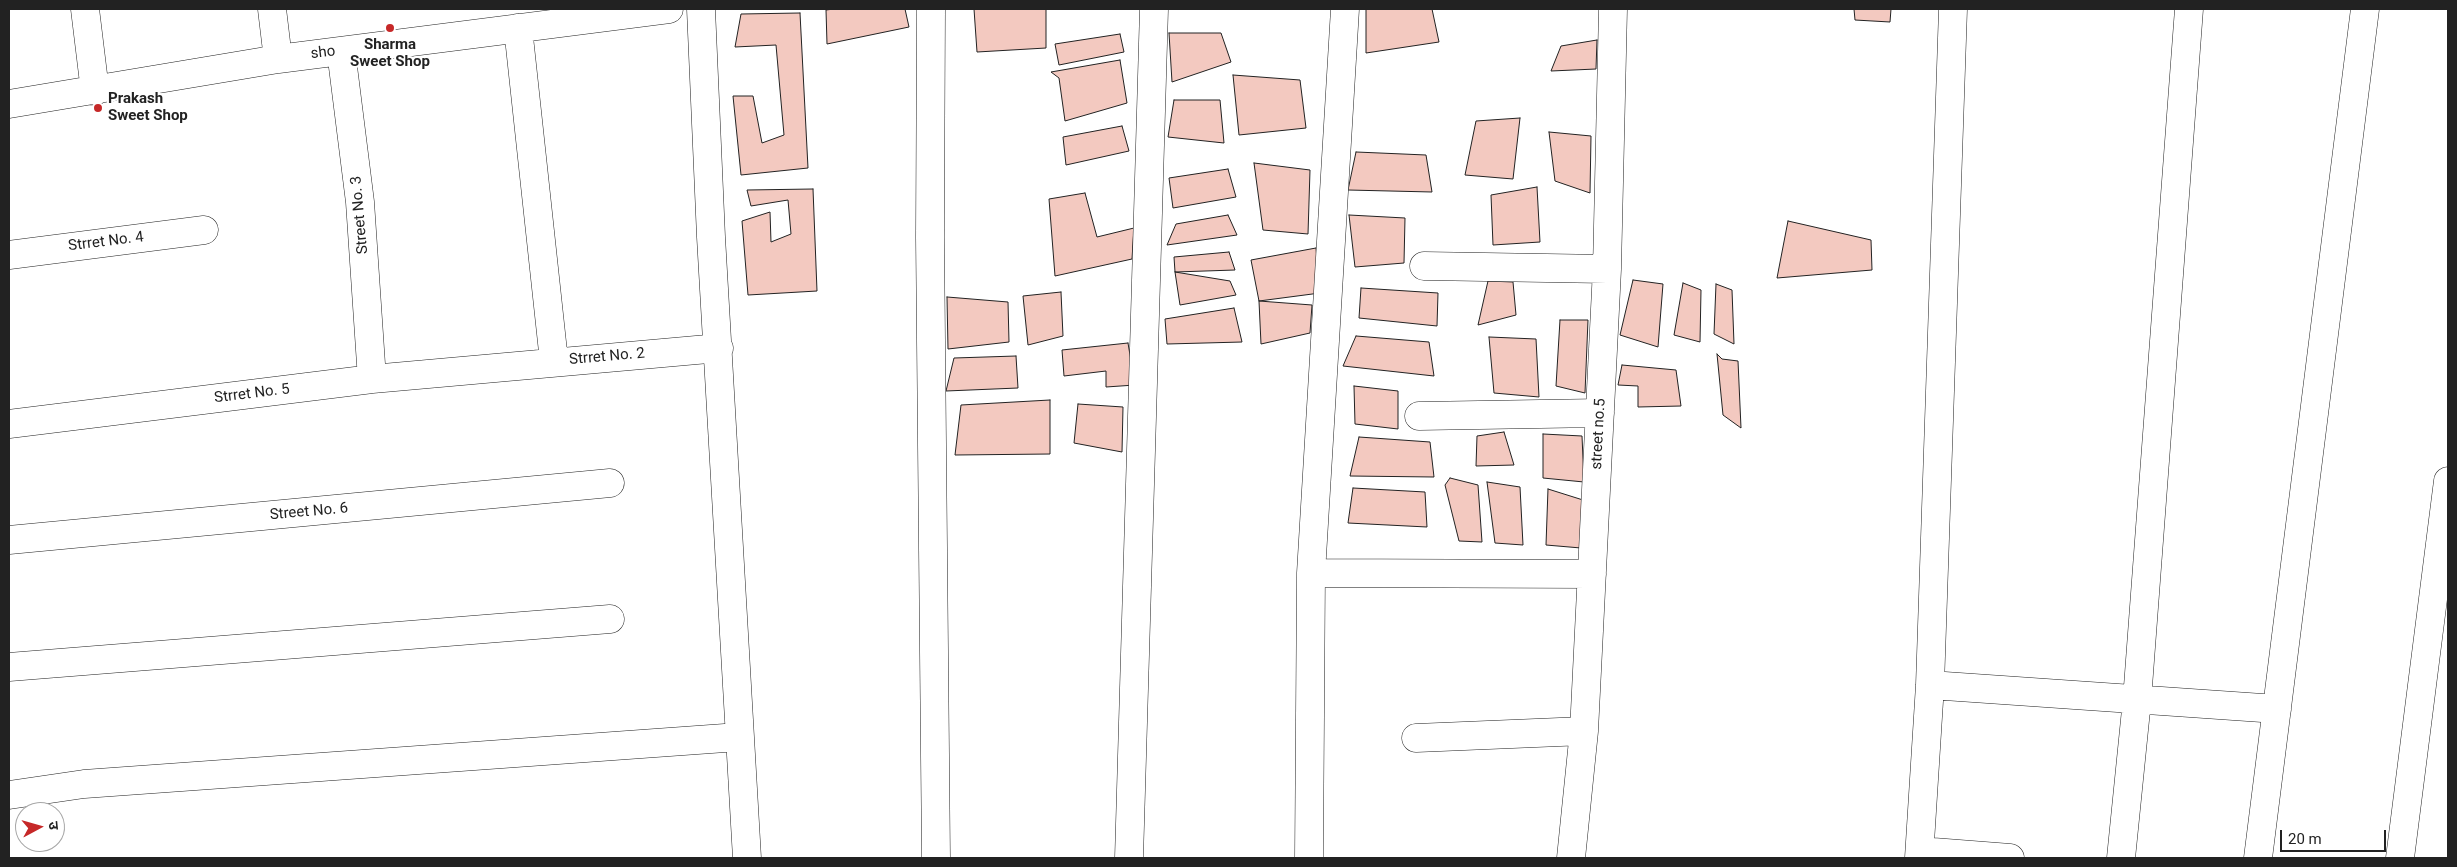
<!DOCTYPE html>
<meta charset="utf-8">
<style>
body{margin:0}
#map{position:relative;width:2457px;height:867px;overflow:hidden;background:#fff;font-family:Roboto,"Noto Sans Devanagari",sans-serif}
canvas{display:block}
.frame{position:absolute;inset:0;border:10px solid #222;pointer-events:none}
.north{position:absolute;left:15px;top:802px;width:50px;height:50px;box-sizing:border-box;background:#fff;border:1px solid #a7a7a7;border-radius:50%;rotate:84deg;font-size:14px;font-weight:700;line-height:20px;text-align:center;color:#222}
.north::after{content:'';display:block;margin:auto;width:18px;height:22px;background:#c62828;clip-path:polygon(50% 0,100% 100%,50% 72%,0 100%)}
.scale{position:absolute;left:2280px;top:830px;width:106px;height:22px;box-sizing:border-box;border:2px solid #222;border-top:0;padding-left:6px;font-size:15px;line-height:18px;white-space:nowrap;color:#222;-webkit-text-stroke:4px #fff;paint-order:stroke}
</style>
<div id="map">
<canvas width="2457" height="867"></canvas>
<div class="frame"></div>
<div class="north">उ</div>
<div class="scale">20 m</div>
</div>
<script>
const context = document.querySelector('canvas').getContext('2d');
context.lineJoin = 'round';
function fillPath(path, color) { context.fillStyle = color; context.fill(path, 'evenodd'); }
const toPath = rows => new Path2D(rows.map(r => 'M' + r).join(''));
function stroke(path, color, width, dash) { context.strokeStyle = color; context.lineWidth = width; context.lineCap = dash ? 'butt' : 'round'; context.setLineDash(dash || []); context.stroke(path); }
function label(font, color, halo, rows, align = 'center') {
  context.font = font + ' Roboto,sans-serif'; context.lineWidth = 4; context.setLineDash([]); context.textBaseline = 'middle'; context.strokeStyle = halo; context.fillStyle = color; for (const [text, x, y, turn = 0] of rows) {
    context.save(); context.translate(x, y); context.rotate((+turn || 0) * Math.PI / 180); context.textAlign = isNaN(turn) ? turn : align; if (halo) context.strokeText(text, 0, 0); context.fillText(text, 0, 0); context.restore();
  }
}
const building = toPath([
 [834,9,905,9,909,27,827,44,826,10,834,9],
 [974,9,1046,9,1046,48,977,52,974,9],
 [1366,9,1432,9,1439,42,1366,53,1366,9],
 [1854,9,1891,9,1890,22,1855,20,1854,9],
 [800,13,808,168,741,175,733,96,753,96,762,143,784,135,776,45,735,47,741,14,800,13],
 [1169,33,1221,33,1231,62,1172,82,1169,33],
 [1120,34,1124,52,1059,65,1055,44,1120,34],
 [1597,40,1596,69,1551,71,1561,46,1597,40],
 [1120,60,1127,103,1065,121,1059,78,1051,72,1120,60],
 [1233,75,1300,80,1306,128,1239,135,1233,75],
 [1174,100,1220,100,1224,143,1168,137,1174,100],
 [1520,118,1513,179,1465,175,1476,121,1520,118],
 [1122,126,1129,151,1066,165,1063,137,1122,126],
 [1549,132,1591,136,1590,193,1555,181,1549,132],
 [1356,152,1426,155,1432,192,1348,190,1356,152],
 [1254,163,1310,170,1308,234,1263,230,1254,163],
 [1228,169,1236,197,1173,208,1169,178,1228,169],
 [1537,187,1540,242,1493,245,1491,195,1537,187],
 [813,189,817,291,748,295,742,221,770,212,771,242,791,234,788,200,751,206,747,190,813,189],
 [1085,193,1097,237,1134,228,1132,259,1055,276,1049,199,1085,193],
 [1228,215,1237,235,1167,245,1176,224,1228,215],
 [1349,215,1405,218,1404,263,1355,267,1349,215],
 [1788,221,1871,240,1872,270,1777,278,1788,221],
 [1316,248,1320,293,1259,301,1251,260,1316,248],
 [1229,252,1235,270,1175,272,1174,257,1229,252],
 [1175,272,1230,281,1236,295,1180,305,1175,272],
 [1633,280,1663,284,1658,347,1620,335,1633,280],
 [1488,281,1513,282,1516,315,1478,325,1488,281],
 [1683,283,1701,290,1700,342,1674,335,1683,283],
 [1716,284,1732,290,1734,344,1714,334,1716,284],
 [1361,288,1438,293,1437,326,1359,318,1361,288],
 [1061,292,1063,336,1028,345,1023,296,1061,292],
 [947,297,1008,302,1009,342,948,349,947,297],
 [1259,301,1312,305,1310,333,1261,344,1259,301],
 [1234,308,1242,342,1167,344,1165,319,1234,308],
 [1560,320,1588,320,1585,393,1556,386,1560,320],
 [1356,336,1429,342,1434,376,1343,366,1356,336],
 [1489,337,1536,339,1539,397,1494,393,1489,337],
 [1128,343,1135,385,1106,387,1106,371,1064,376,1062,350,1128,343],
 [1717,354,1722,359,1738,361,1741,428,1723,415,1717,354],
 [1016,356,1018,388,946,391,954,358,1016,356],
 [1622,365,1676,370,1681,406,1638,407,1638,386,1618,385,1622,365],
 [1354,386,1398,391,1398,429,1355,424,1354,386],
 [1050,400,1050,454,955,455,961,405,1050,400],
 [1078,404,1123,407,1122,452,1074,443,1078,404],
 [1504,432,1514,465,1476,466,1477,436,1504,432],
 [1543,434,1582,436,1584,482,1543,478,1543,434],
 [1359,437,1430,442,1434,477,1350,476,1359,437],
 [1450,478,1478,485,1482,542,1459,541,1445,485,1450,478],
 [1487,482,1520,487,1523,545,1495,543,1487,482],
 [1353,488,1425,492,1427,527,1348,523,1353,488],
 [1548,489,1583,500,1581,548,1546,545,1548,489]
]);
fillPath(building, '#f3c9c0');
stroke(building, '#222', 1);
const street = toPath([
 [85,9,95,91],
 [272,9,278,59],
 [701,9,711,237,747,858],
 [931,9,930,237,936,858],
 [518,28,554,361],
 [341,51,360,202,372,379],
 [9,104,278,59,669,9],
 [9,255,204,230],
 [1424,266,1607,269],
 [1419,416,1600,413],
 [9,424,372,379,719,348],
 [9,540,610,483],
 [1311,573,1592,574],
 [9,667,610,619],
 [1930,685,2277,709],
 [1416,738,1584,731],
 [9,795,84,784,739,737],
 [1920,851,2010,858],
 [1129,858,1154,9],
 [1309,858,1311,573,1345,9],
 [1571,858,1584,731,1607,269,1613,9],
 [1919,858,1930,685,1953,9],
 [2121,858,2137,700,2189,9],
 [2258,858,2365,9],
 [2400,858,2448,481]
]);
stroke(street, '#222', 29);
stroke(street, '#fff', 28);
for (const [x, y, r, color] of [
 [390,28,5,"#c62828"],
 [98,108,5,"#c62828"]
]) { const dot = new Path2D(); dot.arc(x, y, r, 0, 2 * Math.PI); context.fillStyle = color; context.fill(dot); stroke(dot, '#fff', 2); }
label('bold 15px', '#222', '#fff', [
 ["Sharma",390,45],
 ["Sweet Shop",390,62],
 ["Prakash",108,99,"left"],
 ["Sweet Shop",108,116,"left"]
]);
label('15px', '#222', '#fff', [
 ["sho",323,53,-7],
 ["Street No. 3",360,215,-95],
 ["Strret No. 4",106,242,-7],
 ["Strret No. 2",607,357,-5],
 ["Strret No. 5",252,394,-7],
 ["street no.5",1599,434,-87],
 ["Street No. 6",309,512,-5]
]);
</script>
